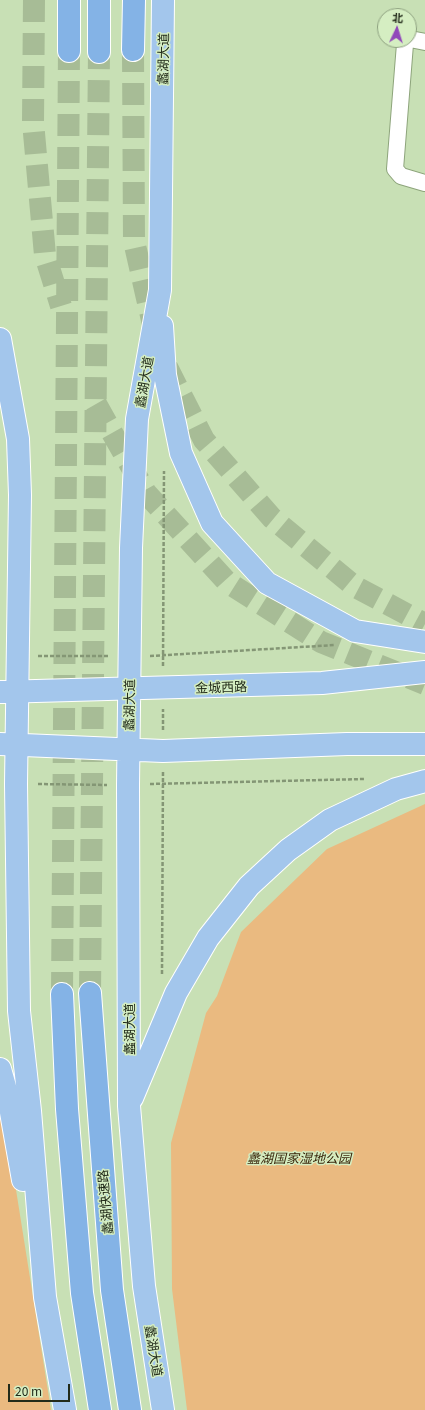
<!DOCTYPE html>
<meta charset="utf-8">
<style>
body{margin:0}
#map{position:relative;width:425px;height:1410px;overflow:hidden;background:#c8e0b5;font-family:Georgia,"Noto Sans SC",serif}
canvas{display:block}
.north{position:absolute;left:377px;top:8px;width:40px;height:40px;box-sizing:border-box;background:#d5eec2;border:1px solid #8da07f;border-radius:50%;rotate:4deg;font-size:11px;font-weight:700;line-height:16px;text-align:center;color:#222b1a}
.north::after{content:'';display:block;margin:auto;width:14px;height:18px;background:#9148ba;clip-path:polygon(50% 0,100% 100%,50% 72%,0 100%)}
.scale{position:absolute;left:8px;top:1384px;width:62px;height:18px;box-sizing:border-box;border:2px solid #222b1a;border-top:0;padding-left:5px;font-size:12px;line-height:14px;white-space:nowrap;color:#222b1a;-webkit-text-stroke:3px #d5eec2;paint-order:stroke}
</style>
<div id="map">
<canvas width="425" height="1410"></canvas>
<div class="north">北</div>
<div class="scale">20 m</div>
</div>
<script>
const context = document.querySelector('canvas').getContext('2d');
context.lineJoin = 'round';
function fillPath(path, color) { context.fillStyle = color; context.fill(path, 'evenodd'); }
const toPath = rows => new Path2D(rows.map(r => 'M' + r).join(''));
function stroke(path, color, width, dash) { context.strokeStyle = color; context.lineWidth = width; context.lineCap = dash ? 'butt' : 'round'; context.setLineDash(dash || []); context.stroke(path); }
function label(font, color, halo, rows, align = 'center') {
  context.font = font + ' Georgia,"Noto Sans SC",serif'; context.lineWidth = 3; context.setLineDash([]); context.textBaseline = 'middle'; context.strokeStyle = halo; context.fillStyle = color; for (const [text, x, y, turn = 0] of rows) {
    context.save(); context.translate(x, y); context.rotate((+turn || 0) * Math.PI / 180); context.textAlign = isNaN(turn) ? turn : align; if (halo) context.strokeText(text, 0, 0); context.fillText(text, 0, 0); context.restore();
  }
}
fillPath(toPath([
 [425,804,425,1410,187,1410,172,1289,171,1143,206,1013,217,996,241,932,327,849],
 [0,1089,51,1410,0,1410]
]), '#eaba80');
stroke(toPath([
 [34,0,33,122,45,255,61,306],
 [133,50,134,241,154,329],
 [167,367,204,440,272,518,354,586,425,624],
 [96,404,146,493,227,582,321,642,425,684],
 [90,993,99,52],
 [62,994,69,51]
]), '#a7bc96', 22, [22, 11]);
const minor = toPath([
 [425,42,410,39,405,44,395,169,401,176,425,183]
]);
const primary = toPath([
 [162,326,165,375,181,453,212,523,267,583,355,631,425,642],
 [0,339,18,439,20,495,16,784,19,1011,30,1111,45,1297,65,1410],
 [0,692,322,683,425,672],
 [0,744,163,751,347,744,425,744],
 [0,1069,9,1101,23,1180],
 [132,1098,176,993,208,938,249,886,288,850,330,820,396,789,425,781],
 [163,1410,144,1286,129,1106,128,785,131,548,137,419,160,290,163,0]
]);
const trunk = toPath([
 [133,50,134,0],
 [69,51,69,0],
 [99,52,99,0],
 [90,993,112,1290,130,1410],
 [62,994,67,1109,82,1293,100,1410]
]);
stroke(minor, '#8da47b', 18);
stroke(primary, '#fff', 24);
stroke(trunk, '#fff', 24);
stroke(toPath([
 [38,656,109,656],
 [150,656,335,645],
 [163,666,164,471],
 [163,730,163,709],
 [38,784,107,785],
 [150,784,365,779],
 [162,974,163,771]
]), '#849675', 2.5, [4, 2]);
stroke(minor, '#fff', 16);
stroke(primary, '#a3c6ec', 22);
stroke(trunk, '#84b3e6', 22);
label('13px', '#222b1a', '#d5eec2', [
 ["蠡湖大道",163,59,-89],
 ["蠡湖大道",144,382,-80],
 ["金城西路",221,687,-2],
 ["蠡湖大道",129,705,-89],
 ["蠡湖大道",129,1029,-90],
 ["蠡湖快速路",105,1202,-95],
 ["蠡湖大道",154,1351,81]
]);
label('italic 13px', '#3b270c', '#d5eec2', [
 ["蠡湖国家湿地公园",299,1158]
]);
</script>
